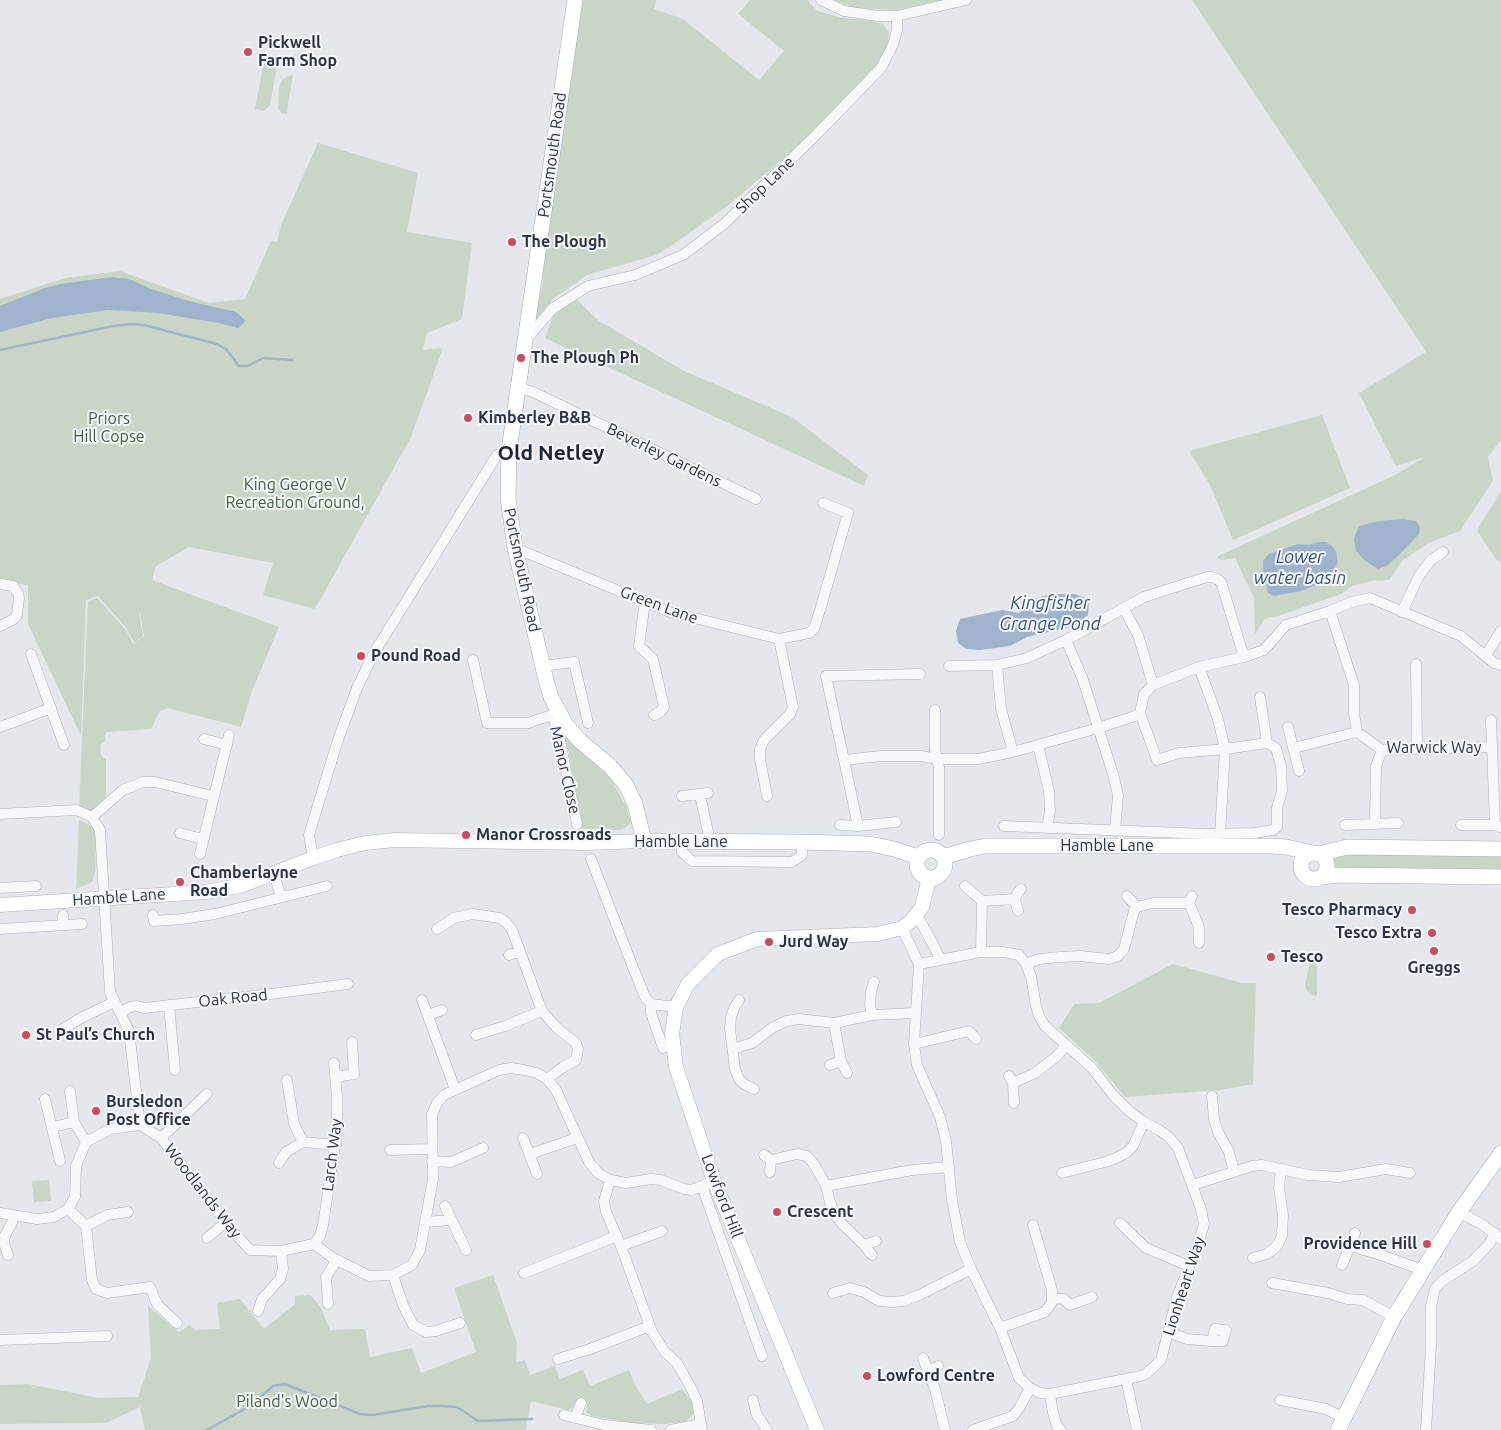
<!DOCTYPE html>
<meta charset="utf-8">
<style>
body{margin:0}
canvas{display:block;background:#e4e7ec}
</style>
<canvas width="1501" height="1430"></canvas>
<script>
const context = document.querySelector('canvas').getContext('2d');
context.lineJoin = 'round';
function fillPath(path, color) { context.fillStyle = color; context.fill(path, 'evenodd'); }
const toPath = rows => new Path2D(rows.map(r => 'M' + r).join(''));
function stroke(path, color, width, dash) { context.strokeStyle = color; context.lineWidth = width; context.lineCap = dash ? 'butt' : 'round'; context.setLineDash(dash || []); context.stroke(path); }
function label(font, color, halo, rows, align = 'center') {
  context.font = font + ' Ubuntu,sans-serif'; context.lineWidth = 4; context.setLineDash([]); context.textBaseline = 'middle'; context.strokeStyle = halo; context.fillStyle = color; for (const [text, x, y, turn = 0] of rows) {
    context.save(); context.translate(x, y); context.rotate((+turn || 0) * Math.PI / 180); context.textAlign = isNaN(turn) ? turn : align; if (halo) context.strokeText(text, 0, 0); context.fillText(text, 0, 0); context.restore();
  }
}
fillPath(toPath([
 [582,0,656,0,654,9,683,19,759,80,784,51,738,14,750,0,808,0,817,11,842,18,868,20,883,24,889,32,888,43,877,66,817,127,792,151,726,207,678,241,656,255,587,275,553,299,539,320,535,318,543,283,542,260],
 [834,0,943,0,896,10,854,8],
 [1192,0,1501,0,1501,440,1488,457,1493,481,1460,531,1428,543,1402,561,1389,580,1371,581,1352,586,1341,594,1278,616,1265,618,1255,634,1254,598,1235,558,1221,560,1216,557,1395,475,1425,457,1396,466,1359,393,1426,352],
 [265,57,278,61,270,105,264,111,255,109],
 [293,75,288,105,287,114,281,113,278,107,279,88,281,82,286,77],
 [318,143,418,173,407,232,472,243,462,319,427,333,423,350,443,348,411,437,315,609,263,595,273,563,189,547,156,566,152,580,279,627,252,691,241,727,167,708,160,711,151,729,106,732,105,741,100,745,101,755,106,760,106,805,94,814,79,808,88,601,97,598,126,630,133,644,144,636,140,614,143,611,139,614,143,636,134,643,127,629,98,596,86,600,81,736,28,624,28,585,0,582,0,299,65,278,120,271,209,303,245,299,271,241,277,242,281,225],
 [576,299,599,321,684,371,792,417,868,475,864,486,545,338,553,316],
 [1322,415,1350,488,1233,540,1211,487,1189,451],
 [1501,491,1501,562,1496,559,1477,530],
 [562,730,578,749,611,779,626,806,631,823,622,830,582,829,569,753,560,731],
 [79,820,92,826,96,834,95,873,92,882,76,889],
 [1342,852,1501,852,1501,874,1331,868,1327,856],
 [1310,962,1317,962,1317,996,1311,995,1306,990,1305,984],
 [1173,964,1242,983,1256,983,1253,1084,1220,1090,1125,1097,1094,1060,1059,1028,1074,1004,1099,1003],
 [49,1180,51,1201,34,1202,32,1181],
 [493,1275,517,1343,516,1362,525,1360,530,1375,555,1366,560,1379,583,1370,590,1386,629,1370,636,1387,647,1404,682,1389,692,1402,694,1413,686,1422,664,1424,632,1423,592,1416,586,1412,587,1402,577,1399,572,1408,568,1410,531,1401,526,1430,145,1430,140,1407,106,1423,0,1424,0,1385,28,1384,99,1398,138,1397,151,1358,148,1306,179,1332,190,1325,195,1330,220,1329,217,1303,240,1299,264,1329,295,1304,295,1296,310,1295,320,1306,330,1330,365,1329,370,1357,412,1348,421,1373,476,1352,454,1288]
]), '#c9d6c5');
fillPath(toPath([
 [112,277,129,279,151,289,192,302,236,312,246,321,238,328,219,323,158,313,108,310,52,318,0,332,0,306,45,288,60,284],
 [1403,519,1416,521,1420,527,1419,534,1397,557,1386,566,1378,569,1365,561,1356,551,1354,539,1359,526,1379,521],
 [1319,542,1326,542,1331,545,1336,551,1338,562,1333,572,1321,583,1301,591,1274,596,1268,593,1263,569,1263,561,1269,554,1298,544,1308,545],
 [1049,594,1074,594,1089,599,1088,615,1074,626,1027,637,1010,646,980,650,966,649,958,643,956,631,960,619,1002,610,1020,613,1026,602]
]), '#9fb4cc');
stroke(toPath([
 [0,350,113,326,133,324,144,325,217,344,226,349,239,366,248,366,263,358,292,360],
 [207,1430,250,1406,273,1386,285,1384,360,1414,373,1415,428,1406,443,1406,457,1407,478,1421,532,1419]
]), '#9fb4cc', 2.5);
const street = toPath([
 [821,0,844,11,878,16,897,16,966,0],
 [526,340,552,309,588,286,635,275,683,255,724,224,817,134,881,68,893,45,897,30,897,16],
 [517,387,533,392,756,499],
 [515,548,670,612,779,639,809,633,814,629,820,610,848,513,823,503],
 [0,584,13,586,18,593,19,598,17,615,14,619,0,626],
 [645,601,639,646,653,659,664,707,659,713,654,715],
 [1124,609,1138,635,1153,685],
 [1330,611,1354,685,1354,713,1357,732,1382,750,1492,747],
 [1402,612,1419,576,1431,560,1443,552],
 [1066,640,1083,680,1113,774,1118,795,1115,831],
 [31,654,64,745],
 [1486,655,1501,631],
 [473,660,487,723,528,723,558,713],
 [1416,664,1417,749],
 [997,665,1001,709,1013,752],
 [542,666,574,662,588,723],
 [949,666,997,665,1027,658,1066,640,1144,597,1207,577,1212,577,1217,579,1221,582,1244,657],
 [1199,667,1218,719,1225,749,1220,834],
 [1260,697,1267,743],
 [553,716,560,741,577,824],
 [1491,720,1495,825],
 [0,727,51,708],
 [1288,727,1299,771],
 [204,739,227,745],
 [1038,745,1049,791,1050,811,1047,828],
 [1294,748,1357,732],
 [844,760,826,676,920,674],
 [700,795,710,841],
 [682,796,708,793],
 [767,796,760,759,760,749,764,740,790,714,793,707,779,639],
 [0,814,76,810,92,817],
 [896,822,858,826,844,760,881,756,921,756,937,759,935,749,935,710],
 [1375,823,1376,766,1382,750],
 [840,825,858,826],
 [1345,825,1398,823],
 [1461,825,1495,825,1500,827],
 [1004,826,1207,834,1254,833,1273,830,1277,827,1277,808,1282,791,1281,766,1276,748,1267,743,1225,749,1179,753,1157,760,1140,713],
 [180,833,202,839],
 [939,835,939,767,937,759,978,759,1013,752,1098,728,1135,716,1140,713,1144,694,1153,685,1199,667,1244,657,1264,650,1286,625,1330,611,1352,602,1370,598,1461,636,1494,663,1501,665],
 [682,841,682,852,692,861,792,862,802,855,802,842],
 [200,854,229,735],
 [313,858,309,835,318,805,338,740,357,688,374,653,497,455,509,450],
 [591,859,634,970,645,997,651,1004,676,1007],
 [274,874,281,897],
 [965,886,982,901,1015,899],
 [0,888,36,886],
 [1127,896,1137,907],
 [1192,896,1189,903,1199,927,1199,943],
 [1018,911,1015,899,1018,892,1021,889],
 [63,915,63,925],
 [153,915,154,921,182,919,215,914,327,886],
 [917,915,937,952,940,960],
 [902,928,919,964,914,1044,917,1065,940,1117,946,1141,952,1200,960,1242,971,1269,1000,1328,1019,1378,1030,1388,1040,1393,1050,1394,1141,1376,1147,1373,1161,1360,1177,1297,1197,1247,1204,1224,1201,1209,1178,1148,1169,1137,1159,1130,1144,1122,1129,1111,1113,1095,1092,1068,1045,1026,1039,1016,1036,1006,1031,976,1026,964,1019,955,1003,952,981,952,919,964],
 [0,929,82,924],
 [437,929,454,918,472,914,500,918,507,923,512,930,542,1011,557,1028,576,1043,578,1049,576,1060,563,1067,547,1079],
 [981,952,982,901],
 [509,955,520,951],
 [1026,964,1039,959,1060,957,1080,956,1109,959,1118,956,1124,949,1134,911,1137,907,1153,903,1189,903],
 [422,1000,455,1089],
 [739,1000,735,1006,731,1017,730,1029,735,1069,739,1079,744,1084,754,1089],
 [651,1004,651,1013,663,1048],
 [169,1005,175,1070],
 [120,1013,130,1007,137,1006,144,1008,271,994,348,984],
 [428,1015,442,1010],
 [872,1015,870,1005,871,992,874,982],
 [834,1023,841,1061,847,1073],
 [63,1029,79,1019,114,1002],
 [476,1035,505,1026,542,1011],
 [914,1044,969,1031,976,1039],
 [733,1049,752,1043,772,1028,786,1021,799,1019,834,1023,872,1015,915,1013],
 [830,1065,841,1061],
 [1009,1076,1013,1083,1014,1103],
 [335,1077,354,1074,352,1042],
 [287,1080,294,1124,303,1142,336,1145],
 [1013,1083,1035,1073,1057,1056,1066,1045],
 [70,1091,74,1122,86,1142],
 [1212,1096,1214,1119,1218,1132,1229,1152,1234,1172],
 [45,1099,60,1161],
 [140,1125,129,1031,110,992,100,830,92,817,123,790,143,782,155,782,213,796],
 [53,1127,74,1122],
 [161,1138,207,1094],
 [523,1138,537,1174],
 [390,1150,432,1149],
 [530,1154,577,1138],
 [764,1155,771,1160,797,1154,807,1156,814,1164,826,1186,830,1202,835,1215,843,1225,864,1245,872,1255],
 [432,1161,451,1162,483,1148],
 [279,1163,286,1152,303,1142],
 [770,1172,771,1160],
 [1062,1173,1105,1162,1116,1158,1126,1153,1133,1146,1144,1122],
 [610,1180,604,1201,606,1212,621,1246,652,1332,665,1352,677,1363,690,1386,697,1401,702,1430],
 [1193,1185,1252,1166,1262,1165,1308,1175,1339,1177,1386,1169,1410,1173],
 [702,1186,762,1356],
 [826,1186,912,1170,949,1167],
 [445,1206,466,1250],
 [68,1209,86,1226,92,1280,96,1289,107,1293,150,1287,157,1304,177,1323],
 [1459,1212,1483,1225,1501,1239],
 [0,1213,37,1219,54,1217,68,1209,75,1197,76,1166,86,1142,110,1129,140,1125,161,1138,231,1229,250,1250,281,1251,314,1244],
 [426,1222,450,1220],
 [1120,1223,1146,1248,1189,1266],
 [86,1226,107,1215,128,1212],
 [207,1238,226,1222],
 [314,1244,333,1258,369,1276,393,1275,412,1265,420,1250,433,1179,432,1114,437,1103,444,1095,499,1070,511,1068,524,1070,537,1073,547,1079,556,1090,589,1162,598,1173,610,1180,626,1183,651,1179,661,1180,684,1189,692,1190,714,1181],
 [314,1244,320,1236,323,1225,337,1132,337,1097,334,1063],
 [864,1245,876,1241],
 [621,1246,662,1231],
 [1350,1246,1355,1233],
 [8,1255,4,1243,5,1235,12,1223,13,1216],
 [1253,1258,1267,1254,1277,1246,1282,1236,1283,1215,1279,1188,1281,1169],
 [1342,1265,1350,1246,1378,1254,1423,1270],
 [524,1273,617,1236],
 [393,1275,403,1305,413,1325,426,1332,436,1331,460,1323],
 [1272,1283,1328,1293,1347,1299,1363,1300,1394,1317],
 [833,1293,850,1288,864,1292,879,1301,892,1302,904,1301,919,1295,971,1269],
 [1053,1298,1064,1299,1070,1305,1092,1297],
 [328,1304,326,1277,337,1260],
 [258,1311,262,1299,280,1279,283,1269,281,1251],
 [1000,1328,1045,1312,1052,1302,1052,1290,1033,1225],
 [1168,1332,1187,1339,1212,1341,1223,1341,1226,1330,1215,1329,1212,1341],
 [0,1340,107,1336],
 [923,1358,935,1389,945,1430],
 [558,1359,590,1349,650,1326],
 [929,1371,938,1366],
 [1126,1379,1137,1430],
 [1050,1394,1053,1413,1057,1426,1061,1430],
 [753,1400,756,1413,767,1430],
 [1280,1400,1326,1409,1344,1418],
 [564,1415,604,1425,651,1430],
 [575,1418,581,1403],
 [671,1430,701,1424],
 [973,1430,1013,1416,1020,1407,1030,1388],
 [1426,1430,1431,1346,1431,1306,1435,1289,1442,1281,1473,1261,1490,1243,1495,1233]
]);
const secondary = toPath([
 [0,905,206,892,243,885,313,858,337,850,365,843,395,840,587,843,644,841],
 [817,1430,714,1181,676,1067,672,1034,676,1007,688,984,718,954,757,939,878,934,902,928,910,922,922,907,929,878]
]);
const primary = toPath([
 [575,0,509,450,508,498,515,548,546,680,551,697,566,725,580,741,610,766,626,785,635,804,644,841,802,842,870,844,894,849,918,857],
 '917 864a14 14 0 1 1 28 0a14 14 0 1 1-28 0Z',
 '1301 866a13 13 0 1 1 26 0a13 13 0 1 1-26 0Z',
 [1319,854,1347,847,1501,849],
 [943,857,970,849,986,846,1272,846,1286,847,1313,853],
 [1322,877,1337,875,1501,877],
 [1338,1430,1394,1317,1459,1212,1501,1153]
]);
stroke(street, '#a9aeb7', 11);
stroke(secondary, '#a9aeb7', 15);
stroke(primary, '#a3abb8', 16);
stroke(street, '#f7f8fa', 10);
stroke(secondary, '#fff', 14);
stroke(primary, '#fff', 15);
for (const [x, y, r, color] of [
 [248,52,5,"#d1495b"],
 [512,242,5,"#d1495b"],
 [521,358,5,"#d1495b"],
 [468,418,5,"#d1495b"],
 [361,656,5,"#d1495b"],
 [466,835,5,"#d1495b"],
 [180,882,5,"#d1495b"],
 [1412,910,5,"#d1495b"],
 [1432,933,5,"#d1495b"],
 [769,942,5,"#d1495b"],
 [1434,951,5,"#d1495b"],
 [1271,957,5,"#d1495b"],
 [26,1035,5,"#d1495b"],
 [96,1111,5,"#d1495b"],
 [777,1212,5,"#d1495b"],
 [1427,1244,5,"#d1495b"],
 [867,1376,5,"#d1495b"]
]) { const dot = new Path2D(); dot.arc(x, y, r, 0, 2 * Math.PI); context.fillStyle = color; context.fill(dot); stroke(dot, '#f4f6f9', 2); }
label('bold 16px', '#2b3445', '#f4f6f9', [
 ["Pickwell",258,43],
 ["Farm Shop",258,61],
 ["The Plough",522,242],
 ["The Plough Ph",531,358],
 ["Kimberley B&B",478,418],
 ["Pound Road",371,656],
 ["Manor Crossroads",476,835],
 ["Chamberlayne",190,873],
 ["Road",190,891],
 ["Tesco Pharmacy",1402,910,"right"],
 ["Tesco Extra",1422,933,"right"],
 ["Jurd Way",779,942],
 ["Tesco",1281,957],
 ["Greggs",1434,968,"center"],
 ["St Paul’s Church",36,1035],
 ["Bursledon",106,1102],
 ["Post Office",106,1120],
 ["Crescent",787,1212],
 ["Providence Hill",1417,1244,"right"],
 ["Lowford Centre",877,1376]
], 'left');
label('16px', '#2b3445', '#f4f6f9', [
 ["Portsmouth Road",552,155,-82],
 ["Shop Lane",765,185,-44],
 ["Beverley Gardens",664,455,26],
 ["Portsmouth Road",522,570,78],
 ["Green Lane",659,605,20],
 ["Warwick Way",1434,748],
 ["Manor Close",565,770,77],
 ["Hamble Lane",681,842],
 ["Hamble Lane",1107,846],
 ["Hamble Lane",119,897,-4],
 ["Oak Road",233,998,-6],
 ["Larch Way",332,1155,-83],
 ["Woodlands Way",203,1191,52],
 ["Lowford Hill",722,1196,69],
 ["Lionheart Way",1184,1286,-72]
]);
label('16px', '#3f6138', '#f4f6f9', [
 ["Priors",109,419],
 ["Hill Copse",109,437],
 ["King George V",295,485],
 ["Recreation Ground,",295,503],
 ["Piland's Wood",287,1402]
]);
label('italic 18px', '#34527a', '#f4f6f9', [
 ["Lower",1300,557],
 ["water basin",1300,578],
 ["Kingfisher",1050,603],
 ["Grange Pond",1050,624]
]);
label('bold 21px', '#1d2536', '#f4f6f9', [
 ["Old Netley",551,453]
]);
</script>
